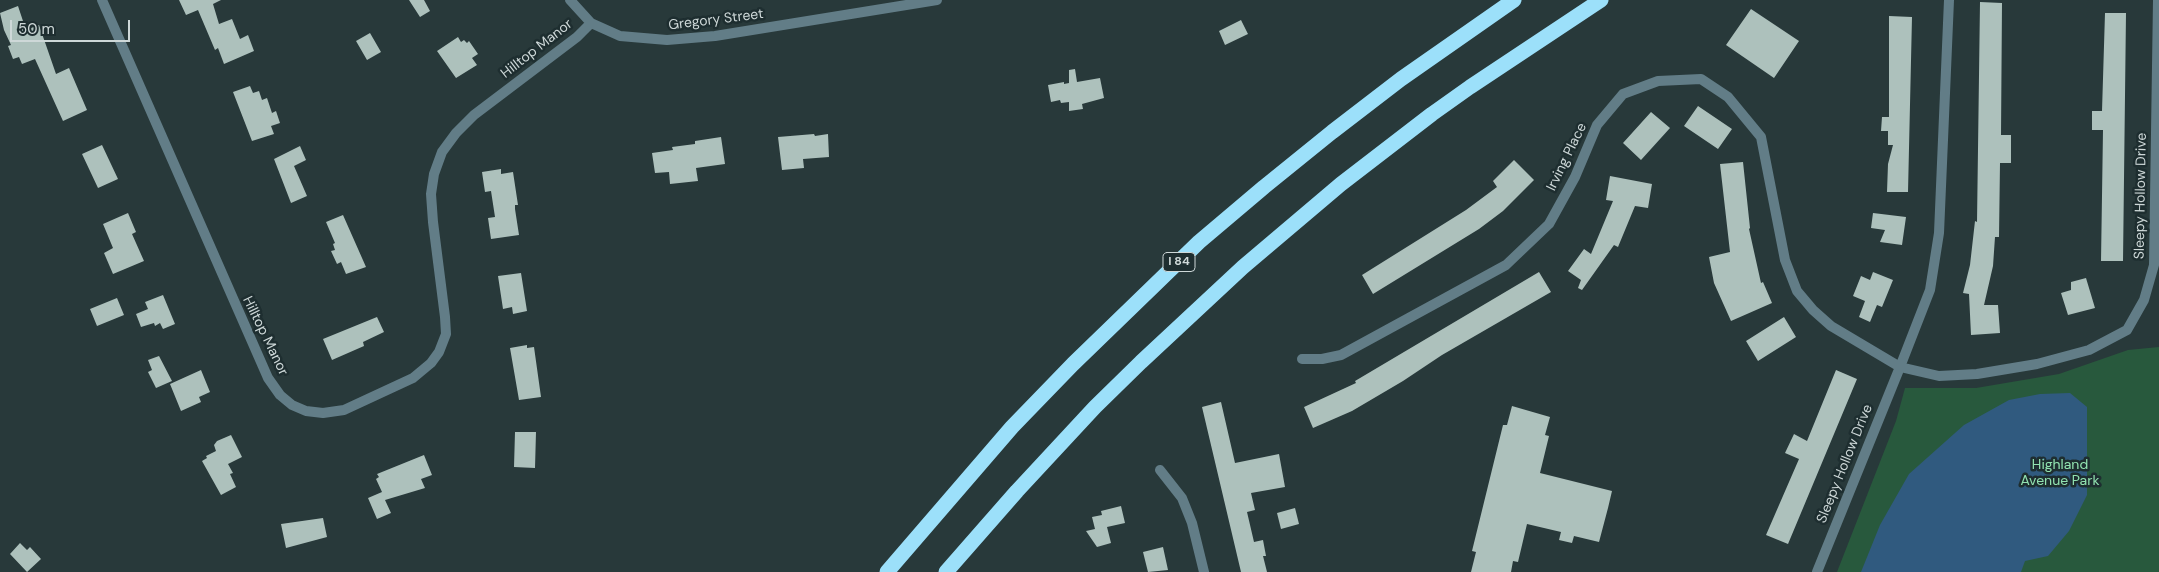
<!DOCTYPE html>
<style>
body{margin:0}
#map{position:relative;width:2159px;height:572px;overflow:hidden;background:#28393a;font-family:"DM Sans",sans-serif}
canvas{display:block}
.scale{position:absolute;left:10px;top:20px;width:120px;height:22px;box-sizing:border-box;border:2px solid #ced8d8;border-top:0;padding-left:6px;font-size:15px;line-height:18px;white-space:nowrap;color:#ced8d8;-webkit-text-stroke:4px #1e2e30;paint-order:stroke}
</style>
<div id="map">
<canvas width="2159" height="572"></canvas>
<div class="scale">50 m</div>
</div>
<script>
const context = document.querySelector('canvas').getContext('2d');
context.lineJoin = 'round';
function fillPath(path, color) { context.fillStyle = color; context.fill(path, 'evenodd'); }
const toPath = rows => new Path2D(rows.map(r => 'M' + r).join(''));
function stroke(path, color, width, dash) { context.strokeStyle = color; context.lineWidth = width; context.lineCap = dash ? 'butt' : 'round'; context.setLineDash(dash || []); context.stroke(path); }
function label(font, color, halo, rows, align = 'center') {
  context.font = font + ' "DM Sans",sans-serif'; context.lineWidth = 5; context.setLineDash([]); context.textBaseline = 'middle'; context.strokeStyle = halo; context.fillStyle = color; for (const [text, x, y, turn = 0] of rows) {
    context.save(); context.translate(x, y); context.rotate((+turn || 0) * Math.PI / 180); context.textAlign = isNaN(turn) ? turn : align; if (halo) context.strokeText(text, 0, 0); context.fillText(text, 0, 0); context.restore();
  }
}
fillPath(toPath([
 [2159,347,2159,572,1837,572,1896,421,1905,388,1976,388,2059,374,2128,350]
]), '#28593d');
fillPath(toPath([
 [2070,393,2087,407,2087,495,2069,531,2048,556,2025,561,2021,572,1861,572,1880,525,1909,474,1964,425,2009,400,2040,394]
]), '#305a7f');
fillPath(toPath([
 [179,0,221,0,213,4,219,24,232,19,240,39,248,35,254,51,224,64,218,48,215,50,198,10,186,15],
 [409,0,424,0,430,11,420,17],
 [1980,2,2002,3,2001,135,2011,135,2011,163,2000,163,1999,237,1995,237,1993,266,1984,305,1998,305,2000,333,1971,335,1969,294,1963,293,1970,265,1975,221,1977,222],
 [18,6,26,30,39,25,56,74,69,68,87,110,63,121,35,59,22,64,19,57,13,59,8,46,11,45,4,30,0,13],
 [1751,9,1799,41,1774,78,1726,45],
 [2105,13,2126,13,2123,261,2101,261,2103,130,2092,130,2092,111,2102,111],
 [1889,16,1912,17,1908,192,1887,192,1888,164,1893,145,1888,145,1888,131,1881,131,1882,117,1889,117],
 [1241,20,1248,34,1225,45,1219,31],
 [370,33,381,52,367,60,356,41],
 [458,37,461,42,464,40,467,43,469,41,478,54,472,58,477,65,456,78,437,51],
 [1075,69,1077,82,1100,78,1104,98,1082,104,1083,109,1069,111,1069,102,1061,103,1060,100,1051,102,1048,85,1064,82,1064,84,1069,83,1069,70],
 [250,86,253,93,259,91,262,100,267,98,272,113,276,111,280,123,271,126,274,134,252,141,233,92],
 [1698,106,1732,129,1718,149,1684,126],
 [1651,112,1670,128,1641,160,1623,143],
 [814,134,815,136,828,134,829,157,803,159,804,168,782,170,778,137],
 [721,137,725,164,696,168,698,181,670,184,669,172,655,173,652,153,673,150,672,147,695,144,695,141],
 [102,145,118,179,98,188,82,154],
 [300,146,306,160,294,166,307,196,291,203,274,159],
 [1514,160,1534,180,1503,211,1479,229,1373,294,1362,275,1466,210,1497,187,1493,181],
 [1743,162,1750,228,1749,229,1761,283,1763,282,1772,303,1731,321,1714,283,1709,257,1730,252,1720,164],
 [501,169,501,174,513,172,518,205,515,205,515,209,519,235,491,239,488,218,495,217,491,191,485,192,482,172],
 [1610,176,1652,184,1648,208,1635,206,1618,247,1614,245,1582,290,1578,288,1581,280,1568,271,1584,249,1591,254,1613,201,1606,200],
 [128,213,136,232,132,234,144,261,113,274,104,253,113,248,103,224],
 [1873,213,1906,217,1902,245,1880,242,1885,230,1871,228],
 [343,215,366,267,346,274,341,262,337,264,331,251,335,250,333,244,335,243,326,222],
 [1539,272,1551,292,1442,355,1403,381,1352,411,1313,428,1304,407,1356,383,1355,381],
 [1873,272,1893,280,1882,307,1877,305,1870,322,1859,317,1865,301,1853,296,1861,276,1870,280],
 [521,273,527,311,513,314,512,307,503,309,498,276],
 [2086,278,2095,308,2068,315,2061,293,2071,290,2071,282],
 [163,295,175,324,163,329,160,323,155,326,154,323,141,327,136,314,148,309,145,302],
 [117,298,124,315,97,326,90,309],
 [377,317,384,332,363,342,364,346,332,360,323,339],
 [1784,317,1796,337,1758,361,1746,341],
 [527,345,527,348,534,347,541,397,519,400,510,348],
 [159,356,172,381,156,388,148,372,152,370,148,360],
 [201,370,210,392,199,397,201,402,181,411,170,384],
 [1836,370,1857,379,1788,544,1766,535,1799,459,1785,453,1794,434,1807,441],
 [1221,402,1235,463,1279,454,1285,487,1251,493,1255,510,1247,512,1254,542,1263,540,1266,556,1263,556,1267,572,1241,572,1202,407],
 [1512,406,1550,417,1545,435,1549,436,1540,473,1612,491,1608,508,1599,542,1574,536,1572,543,1559,540,1561,532,1527,524,1518,562,1513,561,1511,572,1471,572,1476,552,1472,551,1503,425,1507,425],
 [515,432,536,432,535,468,514,467],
 [231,435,242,457,228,464,233,473,230,474,236,487,221,495,202,461,207,458,206,456,216,451,214,445,217,441],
 [424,455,432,475,421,479,425,488,385,500,391,513,377,519,368,498,382,492,376,479,379,477,377,474],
 [1121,506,1125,523,1107,527,1111,543,1097,547,1086,531,1095,529,1092,517,1102,515,1101,511],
 [1295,508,1299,524,1281,529,1277,513],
 [323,518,327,537,286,548,281,524],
 [20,543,27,550,30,547,41,559,27,572,10,554],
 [1163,547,1168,570,1148,572,1143,552]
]), '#adc1bc');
stroke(toPath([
 [102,0,268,378,280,395,292,405,306,411,323,413,344,410,413,378,431,363,439,352,446,334,445,317,433,222,431,194,434,174,442,152,456,133,474,115,577,37,591,23],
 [570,0,591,23,620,36,667,40,715,36,937,0],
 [1949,0,1939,233,1930,290,1900,367,1939,376,1977,374,2037,364,2089,350,2127,330,2144,300,2154,265,2158,0],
 [1302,359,1322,359,1341,355,1506,265,1549,224,1575,177,1597,125,1623,94,1658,81,1701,79,1728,97,1761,137,1785,260,1797,291,1813,310,1831,326,1900,367,1817,572],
 [1160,470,1182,498,1192,523,1204,572]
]), '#627d87', 10);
stroke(toPath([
 [887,572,1012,427,1073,364,1199,242,1264,187,1332,132,1401,79,1514,0],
 [946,572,1017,491,1095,407,1141,362,1243,267,1341,184,1432,114,1470,87,1601,0]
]), '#9ce0fa', 15);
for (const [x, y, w] of [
 [1179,262,32]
]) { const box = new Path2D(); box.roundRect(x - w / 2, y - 9.5, w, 19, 4); context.fillStyle = '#1e2e30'; context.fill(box); stroke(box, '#ced8d8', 1); }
label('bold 12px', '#ced8d8', null, [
 ["I 84",1179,262]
]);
label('14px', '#ced8d8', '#1e2e30', [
 ["Gregory Street",716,20,-7],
 ["Hilltop Manor",537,49,-38],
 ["Irving Place",1567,157,-64],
 ["Sleepy Hollow Drive",2141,196,-89],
 ["Hilltop Manor",265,336,64],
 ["Sleepy Hollow Drive",1845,464,-68]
]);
label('14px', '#92e3b1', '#1e2e30', [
 ["Highland",2060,465],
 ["Avenue Park",2060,481]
]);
</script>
